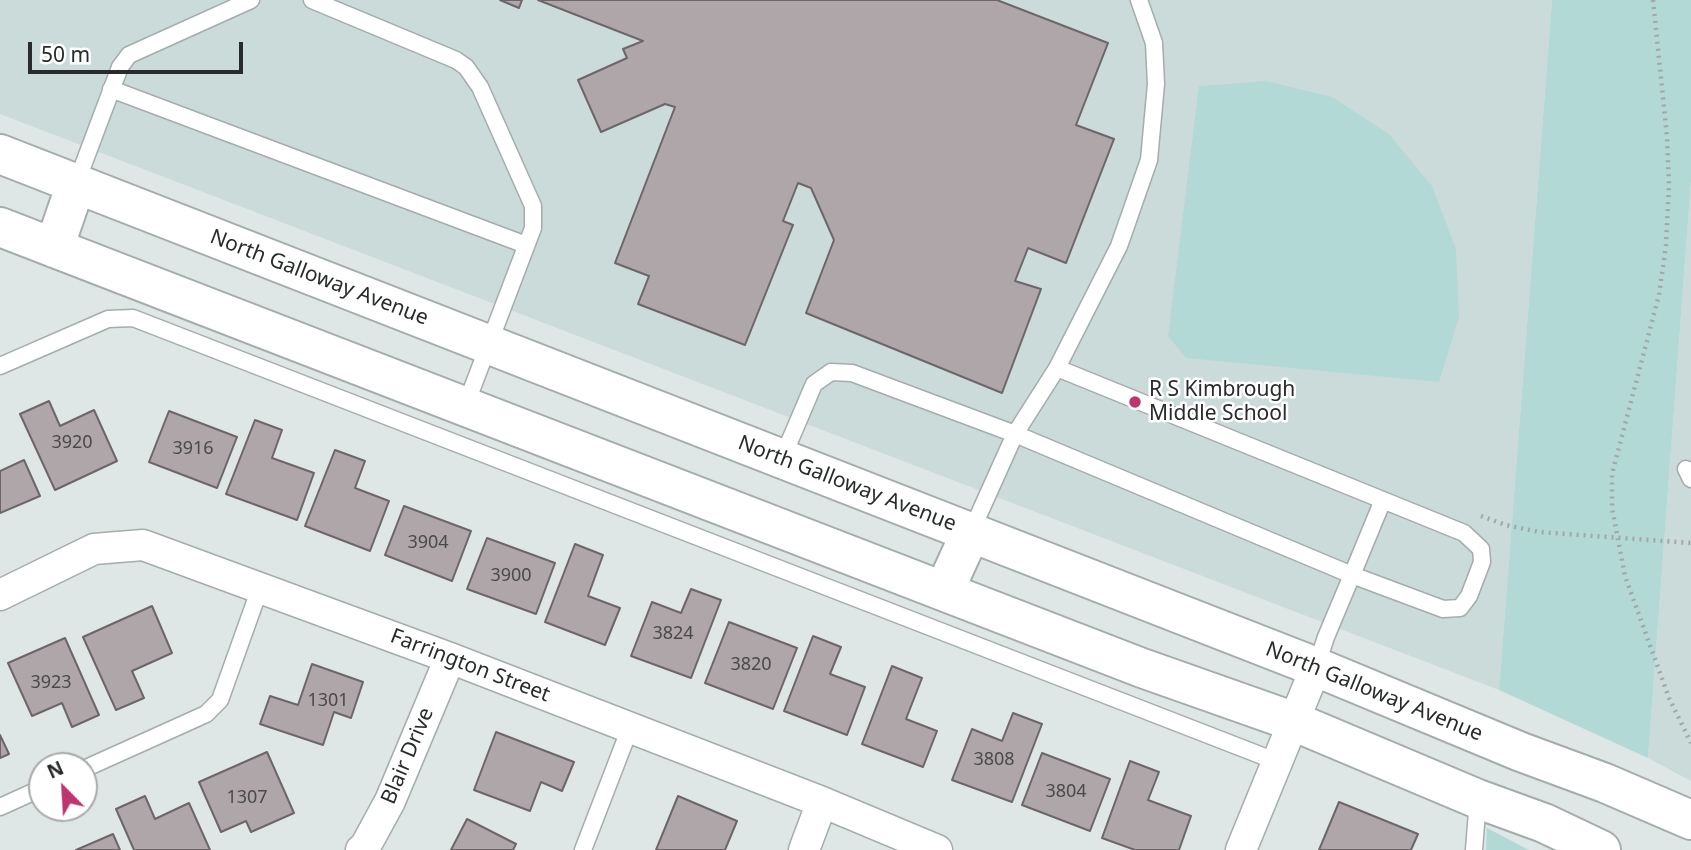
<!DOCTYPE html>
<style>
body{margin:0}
#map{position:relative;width:1691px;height:850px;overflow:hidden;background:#dee7e6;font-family:"Noto Sans",sans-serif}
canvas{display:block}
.north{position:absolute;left:28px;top:752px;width:70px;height:70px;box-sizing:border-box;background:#fff;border:2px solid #a9aaaa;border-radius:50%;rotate:336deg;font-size:19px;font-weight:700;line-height:28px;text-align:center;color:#282b2b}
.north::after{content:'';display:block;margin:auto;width:24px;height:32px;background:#be346f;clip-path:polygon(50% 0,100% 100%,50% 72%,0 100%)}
.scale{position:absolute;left:28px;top:42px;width:215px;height:32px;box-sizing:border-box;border:4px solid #282b2b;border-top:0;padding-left:9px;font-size:21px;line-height:24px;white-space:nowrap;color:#282b2b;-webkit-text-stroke:5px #fff;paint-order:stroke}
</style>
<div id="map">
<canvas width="1691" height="850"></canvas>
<div class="north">N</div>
<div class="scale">50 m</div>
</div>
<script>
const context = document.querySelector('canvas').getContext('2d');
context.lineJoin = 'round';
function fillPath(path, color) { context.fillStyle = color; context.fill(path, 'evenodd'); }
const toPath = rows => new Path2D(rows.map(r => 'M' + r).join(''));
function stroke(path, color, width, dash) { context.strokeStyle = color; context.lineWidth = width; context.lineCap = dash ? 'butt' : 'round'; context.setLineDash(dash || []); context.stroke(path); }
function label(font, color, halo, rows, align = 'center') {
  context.font = font + ' "Noto Sans",sans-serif'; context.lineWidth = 5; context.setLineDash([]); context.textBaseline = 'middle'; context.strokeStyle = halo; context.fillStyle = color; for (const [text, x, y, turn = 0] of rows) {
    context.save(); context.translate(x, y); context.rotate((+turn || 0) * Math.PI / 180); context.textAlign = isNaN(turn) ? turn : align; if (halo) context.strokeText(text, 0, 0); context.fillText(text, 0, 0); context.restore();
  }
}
fillPath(toPath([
 [0,0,1552,0,1499,690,0,114],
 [1691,181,1691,781,1648,758]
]), '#cbdbda');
fillPath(toPath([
 [1552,0,1691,0,1691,181,1648,758,1499,690],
 [1266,81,1332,97,1389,134,1432,186,1456,249,1459,317,1439,382,1186,358,1168,336,1199,86],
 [1487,828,1529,850,1486,850]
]), '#b3d9d7');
const building = toPath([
 [500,0,522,0,519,8,500,0],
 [538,0,997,0,1108,43,1076,125,1114,139,1066,263,1028,248,1015,281,1041,289,1002,393,806,313,834,240,811,188,798,183,783,221,793,225,745,345,638,304,649,276,615,263,675,107,665,104,601,132,578,80,627,58,623,49,643,41,538,0],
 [49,401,60,426,94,410,117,461,55,490,20,414,49,401],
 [169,411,237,437,217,488,149,462,169,411],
 [255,420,282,430,272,458,314,473,297,520,226,494,255,420],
 [335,450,365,461,355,488,389,501,370,551,305,526,335,450],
 [24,460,40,496,0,513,0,471,24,460],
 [404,506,471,531,452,581,385,555,404,506],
 [487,538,555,563,536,614,467,589,487,538],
 [575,544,603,555,588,596,620,608,605,645,545,622,575,544],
 [691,589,721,600,691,678,631,656,652,602,681,613,691,589],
 [152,606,172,653,132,671,144,698,116,710,83,637,152,606],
 [729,622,797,648,773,709,705,683,729,622],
 [813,636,841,647,830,674,865,687,847,735,784,711,813,636],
 [65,638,99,715,72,727,62,703,32,716,8,663,65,638],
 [312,664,363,682,351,718,334,712,323,745,260,724,270,696,298,705,312,664],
 [892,666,922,678,906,719,937,731,923,767,862,744,892,666],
 [1013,713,1042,724,1012,802,952,780,972,729,1002,741,1013,713],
 [496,732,574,762,562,791,541,782,530,811,474,790,496,732],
 [0,735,9,754,0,758,0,735],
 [267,752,294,813,251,832,246,821,221,832,199,782,267,752],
 [1042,753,1110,779,1090,831,1022,805,1042,753],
 [1130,761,1159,772,1148,800,1191,816,1179,850,1135,850,1102,838,1130,761],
 [145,796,155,819,189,803,210,850,134,850,116,809,145,796],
 [678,796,737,821,725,850,656,850,678,796],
 [1339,802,1418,834,1411,850,1319,850,1339,802],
 [467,819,516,844,513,850,451,850,467,819],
 [113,834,120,850,76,850,113,834]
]);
fillPath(building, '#aea6a8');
stroke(building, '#6d6668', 2);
const lane = toPath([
 [312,0,456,60,466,67,480,87,533,206,533,228,465,407],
 [111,89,526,245],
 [76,184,120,67,129,55,251,0],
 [0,366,108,319,133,318,1278,762],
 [1057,368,1119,246,1149,160,1156,84,1154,43,1139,0],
 [782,459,814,384,831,372,852,373,1015,434,1352,575,1383,500],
 [1686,469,1691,479],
 [971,532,1015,434,1057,368,1464,533,1481,549,1482,562,1469,596,1460,608,1443,609,1352,575,1326,637,1316,667],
 [84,769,206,714,220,700,260,588],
 [0,807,42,788],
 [583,850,630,728],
 [1474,850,1478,799]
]);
const street = toPath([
 [0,595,94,549,143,545,450,658,822,802,937,850],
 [361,850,365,847,390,801,450,658],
 [804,850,822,802],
 [1241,850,1316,667]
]);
const secondary = toPath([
 [0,154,1316,667,1521,752,1605,783,1691,820],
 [0,227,1142,668,1295,722,1478,799,1544,823,1601,850],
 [54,248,76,184],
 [944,591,971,532]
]);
stroke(lane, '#a4acac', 19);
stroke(street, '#a4acac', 33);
stroke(secondary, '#a4acac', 42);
stroke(toPath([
 [1653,0,1667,137,1669,185,1666,245,1659,295,1612,474,1612,508,1625,576,1669,698,1691,743],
 [1481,516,1506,525,1539,532,1691,543]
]), '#a0a7a6', 4.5, [2, 5]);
stroke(lane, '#fff', 16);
stroke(street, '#fff', 30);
stroke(secondary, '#fff', 38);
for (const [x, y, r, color] of [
 [1135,402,7,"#be346f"]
]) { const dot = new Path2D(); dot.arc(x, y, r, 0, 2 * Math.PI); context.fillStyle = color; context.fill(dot); stroke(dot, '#fff', 2.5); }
label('18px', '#4a4a4a', null, [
 ["3920",72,443],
 ["3916",193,449],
 ["3904",428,543],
 ["3900",511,576],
 ["3824",673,634],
 ["3820",751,665],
 ["3923",51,683],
 ["1301",328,701],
 ["3808",994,760],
 ["3804",1066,792],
 ["1307",247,798]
]);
label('21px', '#282b2b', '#fff', [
 ["North Galloway Avenue",319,278,21],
 ["North Galloway Avenue",847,484,21],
 ["Farrington Street",470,666,21],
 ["North Galloway Avenue",1374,692,22],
 ["Blair Drive",408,756,-67]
]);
label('21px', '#282b2b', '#fff', [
 ["R S Kimbrough",1149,390],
 ["Middle School",1149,414]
], 'left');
</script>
